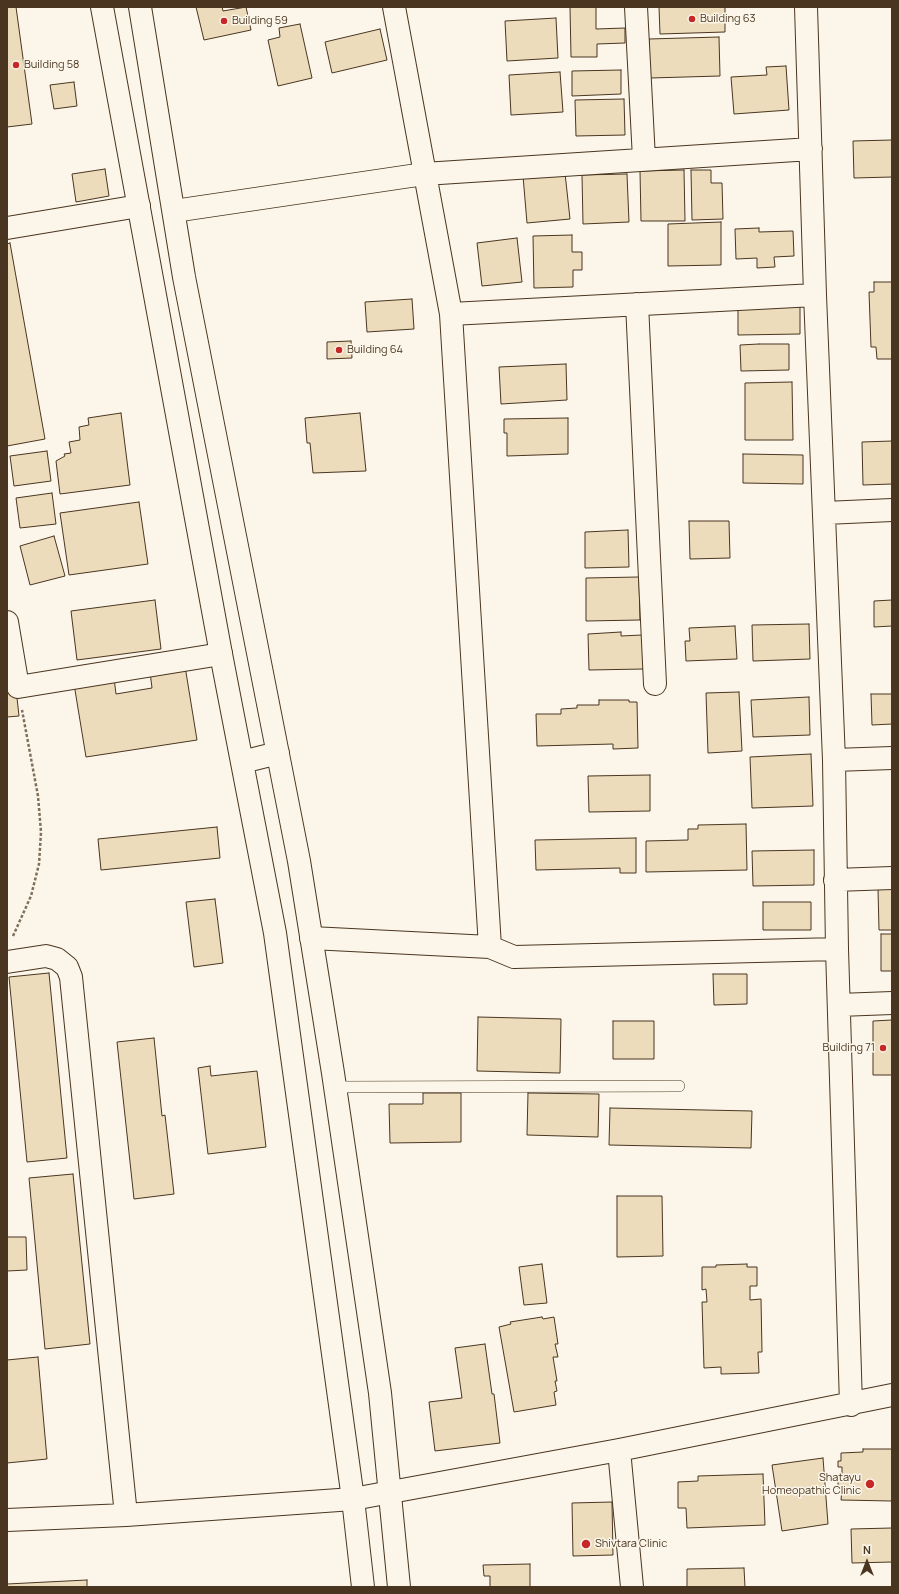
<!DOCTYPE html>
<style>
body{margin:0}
#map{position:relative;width:899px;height:1594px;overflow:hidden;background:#fbf6e9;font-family:Manrope,sans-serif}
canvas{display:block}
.frame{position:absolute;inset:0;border:8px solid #4a3520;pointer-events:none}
.north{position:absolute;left:847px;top:1542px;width:40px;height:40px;-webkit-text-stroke:3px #fbf6e9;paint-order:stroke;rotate:0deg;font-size:11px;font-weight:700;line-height:16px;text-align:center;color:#4a3520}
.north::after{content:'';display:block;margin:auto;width:14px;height:18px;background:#4a3520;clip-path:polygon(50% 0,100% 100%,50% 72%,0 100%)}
</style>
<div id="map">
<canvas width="899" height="1594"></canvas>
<div class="frame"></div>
<div class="north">N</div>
</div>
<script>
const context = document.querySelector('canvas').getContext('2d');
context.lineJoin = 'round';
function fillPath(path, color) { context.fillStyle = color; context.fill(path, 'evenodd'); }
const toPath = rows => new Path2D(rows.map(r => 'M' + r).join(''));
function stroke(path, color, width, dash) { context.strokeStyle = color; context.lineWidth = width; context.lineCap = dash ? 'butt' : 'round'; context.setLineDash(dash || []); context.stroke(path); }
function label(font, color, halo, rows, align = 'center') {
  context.font = font + ' Manrope,sans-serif'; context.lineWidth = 3; context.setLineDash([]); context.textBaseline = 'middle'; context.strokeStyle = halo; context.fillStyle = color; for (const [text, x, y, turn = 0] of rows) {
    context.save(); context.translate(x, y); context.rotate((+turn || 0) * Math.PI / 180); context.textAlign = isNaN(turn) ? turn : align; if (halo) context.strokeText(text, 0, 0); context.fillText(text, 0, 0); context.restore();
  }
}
const building = toPath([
 [7,7,16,7,32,124,7,127,7,7],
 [196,7,222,7,223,11,246,7,251,30,204,40,196,7],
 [570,7,596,7,596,29,625,28,625,43,597,44,597,57,571,57,570,7],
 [659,7,725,7,725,32,660,34,659,7],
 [556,18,558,58,507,61,505,21,556,18],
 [300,24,312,78,278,86,268,40,280,37,279,28,300,24],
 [380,29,387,60,332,73,325,42,380,29],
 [719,37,720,76,650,78,649,39,719,37],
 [786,66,789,110,734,114,731,77,767,75,766,67,786,66],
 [621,70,621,94,572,96,572,71,621,70],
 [560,72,563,112,511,115,509,75,560,72],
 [74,82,77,106,54,109,50,85,74,82],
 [624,99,625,135,576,136,575,100,624,99],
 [892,140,892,177,854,178,853,141,892,140],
 [105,169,109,196,76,202,72,174,105,169],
 [684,170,685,221,641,221,640,171,684,170],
 [691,170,711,170,711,183,722,183,723,219,692,220,691,170],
 [565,173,570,219,527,223,523,176,565,173],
 [627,174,629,222,583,224,582,175,627,174],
 [721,222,721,265,668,266,668,224,721,222],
 [759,228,759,232,793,231,794,256,774,257,775,267,757,268,757,258,736,259,735,229,759,228],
 [572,235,572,252,582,252,582,270,573,270,573,287,534,288,533,236,572,235],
 [517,238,522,282,482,286,477,243,517,238],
 [10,243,45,439,7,446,7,244,10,243],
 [874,282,892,282,892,359,877,359,876,347,871,347,869,292,874,292,874,282],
 [412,299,414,329,367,332,365,302,412,299],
 [738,305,800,305,800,334,738,335,738,305],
 [351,341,352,358,327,359,327,342,351,341],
 [759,344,789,344,789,370,741,371,740,345,759,344],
 [566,364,567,400,501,404,499,367,566,364],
 [792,382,793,440,745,440,745,383,792,382],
 [121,413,130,485,60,494,56,461,65,456,64,454,71,453,69,442,80,440,79,427,89,425,88,418,121,413],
 [360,413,366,471,313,473,310,443,307,443,305,418,360,413],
 [568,418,568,454,507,456,507,433,504,433,504,419,568,418],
 [892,441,892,484,863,485,862,442,892,441],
 [47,451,51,481,14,486,10,456,47,451],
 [743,454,803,455,803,484,743,483,743,454],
 [52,493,56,524,20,528,16,498,52,493],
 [139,502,148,564,69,575,60,513,139,502],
 [689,521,729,521,730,558,690,559,689,521],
 [628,530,629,567,585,568,585,532,628,530],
 [54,536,65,576,30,585,20,546,54,536],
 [639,577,640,620,586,621,586,578,639,577],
 [155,600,161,649,77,660,71,611,155,600],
 [892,600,892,626,874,627,874,601,892,600],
 [809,624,810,659,753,661,752,625,809,624],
 [735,626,737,659,686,661,685,641,690,641,689,628,735,626],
 [621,632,621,636,642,635,644,669,589,670,588,634,621,632],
 [185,666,197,740,86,757,74,684,114,678,116,694,152,688,150,672,185,666],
 [16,689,19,716,7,717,7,690,16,689],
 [739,692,742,751,708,753,706,693,739,692],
 [871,694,892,694,892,724,872,725,871,694],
 [809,697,810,735,753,737,751,700,809,697],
 [599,700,629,700,629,702,637,702,638,748,613,749,613,744,537,746,536,714,561,714,561,709,577,708,577,705,599,705,599,700],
 [811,754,813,806,752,808,750,757,811,754],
 [650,775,650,811,589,812,588,776,650,775],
 [746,824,747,870,646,872,646,841,688,840,688,829,698,829,698,825,746,824],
 [217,827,220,858,101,870,98,839,217,827],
 [636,838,636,873,620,873,620,868,536,870,535,840,636,838],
 [814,850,814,885,753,886,752,851,814,850],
 [878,889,892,889,892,930,879,930,878,889],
 [215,899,223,963,194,967,186,902,215,899],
 [763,902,811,902,811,930,763,930,763,902],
 [881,934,892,934,892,971,881,971,881,934],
 [49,973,67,1158,27,1162,9,977,49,973],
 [713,974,747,974,747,1004,714,1005,713,974],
 [478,1017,561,1019,560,1073,477,1071,478,1017],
 [892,1020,892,1075,873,1075,873,1021,892,1020],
 [613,1021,654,1021,654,1059,613,1059,613,1021],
 [154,1038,162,1116,165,1115,174,1194,134,1199,117,1042,154,1038],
 [210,1066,211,1076,257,1071,266,1147,208,1154,198,1068,210,1066],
 [423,1093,461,1093,461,1142,390,1143,389,1104,423,1104,423,1093],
 [528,1093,599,1094,598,1137,527,1135,528,1093],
 [610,1108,752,1111,751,1148,609,1145,610,1108],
 [73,1174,90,1344,45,1349,29,1178,73,1174],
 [617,1196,662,1196,663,1256,617,1257,617,1196],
 [7,1237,26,1237,27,1270,7,1271,7,1237],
 [542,1264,547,1303,524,1305,519,1267,542,1264],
 [747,1264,747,1267,757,1267,757,1286,750,1286,750,1300,761,1299,762,1352,758,1352,759,1373,721,1374,721,1367,704,1368,702,1302,707,1302,706,1289,702,1290,702,1267,716,1267,716,1265,747,1264],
 [542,1317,543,1319,554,1317,558,1344,555,1344,558,1357,553,1357,557,1381,555,1381,557,1391,554,1392,556,1405,514,1412,499,1327,511,1324,510,1322,542,1317],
 [485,1344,492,1394,494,1394,500,1443,435,1451,429,1402,462,1398,455,1348,485,1344],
 [38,1357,47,1459,7,1463,7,1360,38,1357],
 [863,1449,892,1449,892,1501,841,1500,842,1489,838,1489,838,1475,842,1475,842,1467,838,1467,838,1461,841,1461,841,1453,863,1452,863,1449],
 [823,1458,828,1524,782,1531,772,1465,823,1458],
 [763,1474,765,1525,687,1528,686,1508,678,1508,678,1482,698,1481,698,1476,763,1474],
 [612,1502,613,1555,573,1556,572,1503,612,1502],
 [892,1528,892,1562,852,1563,851,1529,892,1528],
 [530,1564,530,1587,490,1587,490,1576,484,1576,483,1565,530,1564],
 [744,1568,745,1587,687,1587,687,1569,744,1568],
 [87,1580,87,1587,7,1587,7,1584,87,1580]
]);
fillPath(building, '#ecdcbc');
stroke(building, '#4a3520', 1);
const service = toPath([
 [335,1087,679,1086]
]);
const minor = toPath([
 [394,7,451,314,490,947],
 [636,7,644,159],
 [806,7,815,295,834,760,837,949,851,1405],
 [174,211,424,174,811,149],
 [7,228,139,206],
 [637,304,655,684],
 [451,314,815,295],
 [825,513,892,510],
 [7,622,18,687,221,654],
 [834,760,892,758],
 [835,880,892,878],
 [311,938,490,947,514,957,837,949],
 [7,962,46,956,57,959,67,967,71,977,126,1515],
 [839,1005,892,1003],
 [619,1450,632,1587],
 [7,1520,126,1515,353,1499,619,1450,892,1395]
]);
const primary = toPath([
 [102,7,221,654,275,933,353,1499,363,1587],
 [140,7,184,277,299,861,333,1073,380,1393,399,1587],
 [242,762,278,753]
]);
stroke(service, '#4a3520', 12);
stroke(minor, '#4a3520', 24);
stroke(primary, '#4a3520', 24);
stroke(toPath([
 [13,936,31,896,39,864,41,832,38,796,22,710]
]), '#7f6f5c', 2.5, [3, 2]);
stroke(service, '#fbf6e9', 11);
stroke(minor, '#fbf6e9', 22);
stroke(primary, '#fbf6e9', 22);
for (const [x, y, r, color] of [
 [692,19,4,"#c62828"],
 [224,21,4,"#c62828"],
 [16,65,4,"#c62828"],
 [339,350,4,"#c62828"],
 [883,1048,4,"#c62828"],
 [870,1484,5,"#c62828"],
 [586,1544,5,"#c62828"]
]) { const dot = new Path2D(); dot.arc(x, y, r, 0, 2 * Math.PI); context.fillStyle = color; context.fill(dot); stroke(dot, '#fbf6e9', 1.5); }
label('11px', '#4a3520', '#fbf6e9', [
 ["Building 63",700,19],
 ["Building 59",232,21],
 ["Building 58",24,65],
 ["Building 64",347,350],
 ["Building 71",875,1048,"right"],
 ["Shatayu",861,1478,"right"],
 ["Homeopathic Clinic",861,1491,"right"],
 ["Shivtara Clinic",595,1544]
], 'left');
</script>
